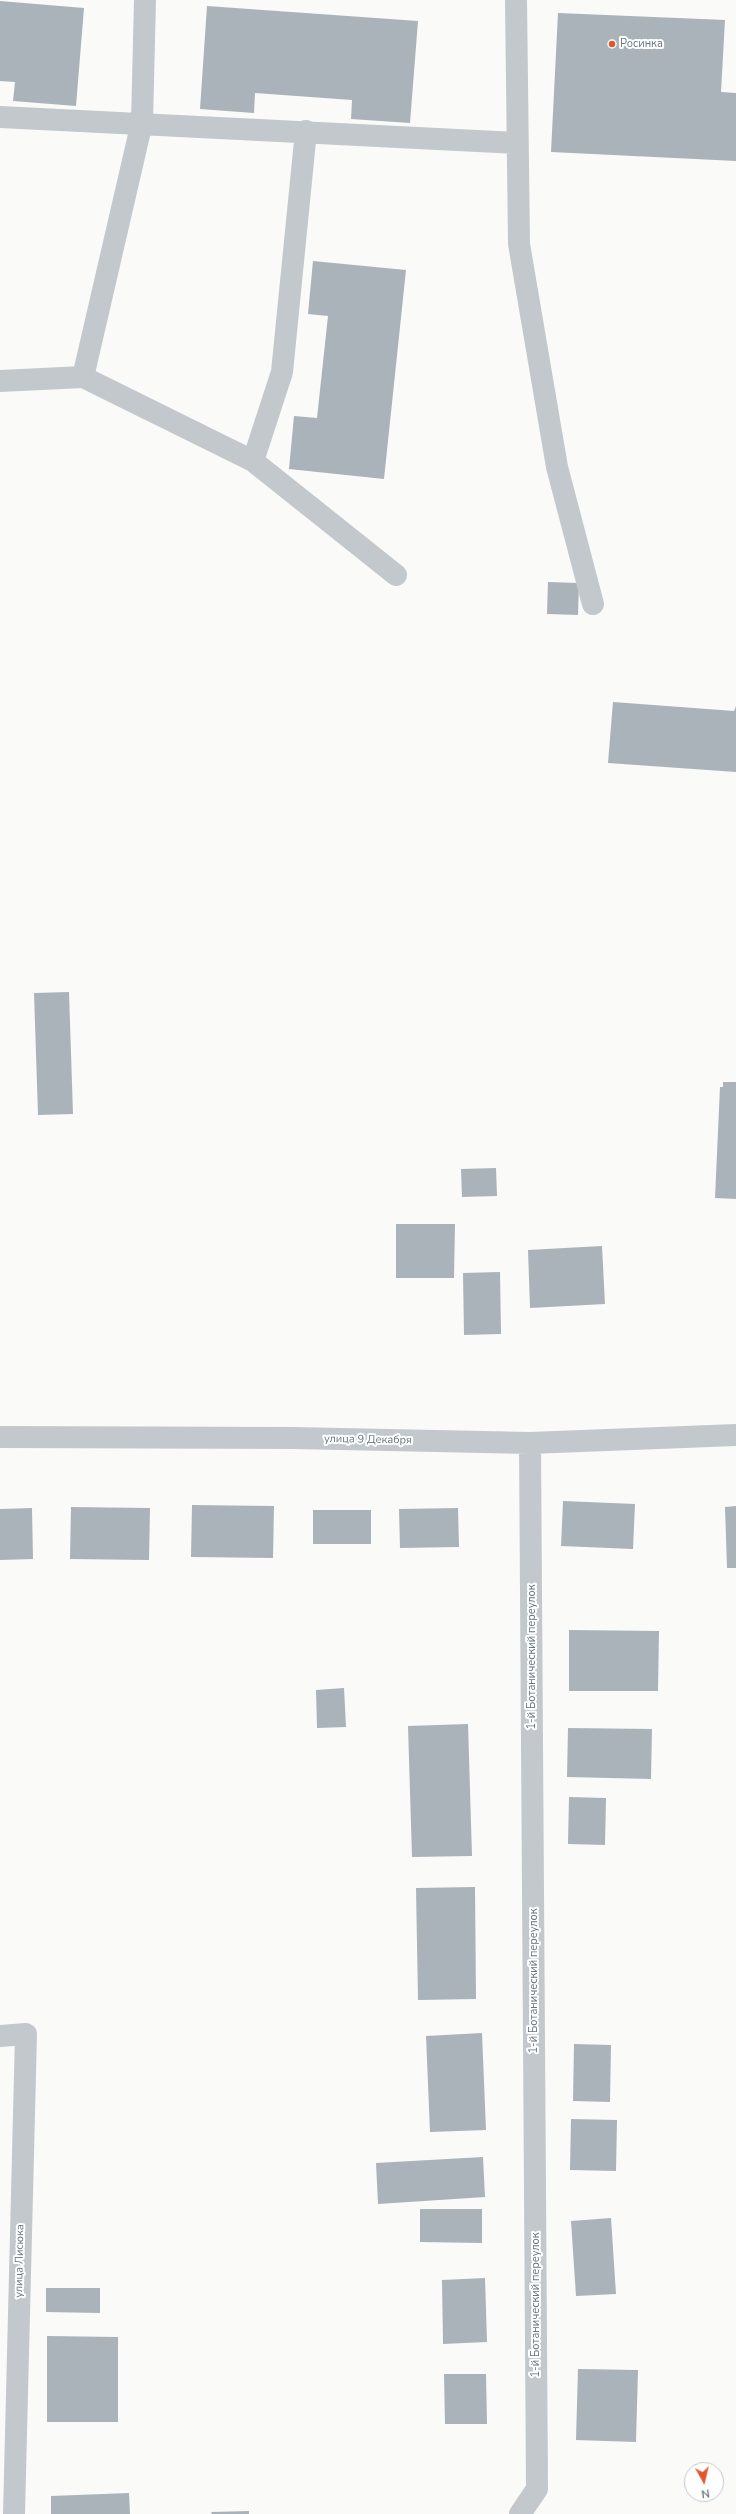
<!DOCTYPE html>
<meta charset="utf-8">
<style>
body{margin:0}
#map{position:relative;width:736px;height:2514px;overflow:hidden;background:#fafaf8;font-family:"Nunito Sans",sans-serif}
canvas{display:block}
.north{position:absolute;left:684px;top:2462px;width:40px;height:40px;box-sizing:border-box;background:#fff;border:1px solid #c1c8cd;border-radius:50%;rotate:172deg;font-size:11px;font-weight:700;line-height:16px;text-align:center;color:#657683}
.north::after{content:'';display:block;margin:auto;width:14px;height:18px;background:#e4572e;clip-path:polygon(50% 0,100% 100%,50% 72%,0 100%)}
</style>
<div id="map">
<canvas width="736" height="2514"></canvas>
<div class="north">N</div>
</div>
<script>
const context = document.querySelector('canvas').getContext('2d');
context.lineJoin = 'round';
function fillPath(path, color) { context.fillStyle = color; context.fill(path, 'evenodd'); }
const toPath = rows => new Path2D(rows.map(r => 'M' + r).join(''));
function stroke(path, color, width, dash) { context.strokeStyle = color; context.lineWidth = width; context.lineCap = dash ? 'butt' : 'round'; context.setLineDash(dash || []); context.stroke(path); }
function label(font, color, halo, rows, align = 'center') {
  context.font = font + ' "Nunito Sans",sans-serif'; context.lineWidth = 4; context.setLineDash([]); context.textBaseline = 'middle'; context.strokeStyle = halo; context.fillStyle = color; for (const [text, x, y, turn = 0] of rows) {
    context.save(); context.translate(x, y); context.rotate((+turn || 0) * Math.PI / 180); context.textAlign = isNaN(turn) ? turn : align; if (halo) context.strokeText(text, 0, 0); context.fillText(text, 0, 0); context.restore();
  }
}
fillPath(toPath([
 [0,1,84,8,76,106,13,101,15,82,0,81],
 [207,6,418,21,410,123,351,119,352,100,255,93,254,113,200,109],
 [558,13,725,20,721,92,736,93,736,161,551,152],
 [313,261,406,270,384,479,289,469,294,416,317,418,328,316,308,314],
 [548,582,579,583,578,615,547,614],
 [613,702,734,711,736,706,736,772,608,763],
 [69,992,73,1114,38,1115,34,993],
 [723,1082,736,1082,736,1199,715,1198,720,1087,723,1087],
 [496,1168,497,1196,462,1197,461,1169],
 [396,1224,455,1224,454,1278,396,1278],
 [602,1246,605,1304,530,1308,528,1250],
 [500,1272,501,1334,464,1335,463,1273],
 [563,1501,635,1504,633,1549,561,1546],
 [192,1505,274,1506,273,1558,191,1557],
 [736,1506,736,1568,727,1568,725,1507],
 [71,1507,150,1508,149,1560,70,1559],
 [32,1508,33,1559,0,1560,0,1509],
 [458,1508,459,1547,400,1548,399,1509],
 [313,1510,371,1510,371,1544,313,1544],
 [569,1630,659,1631,658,1691,569,1691],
 [344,1688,346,1727,317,1728,316,1690],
 [468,1724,472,1856,412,1857,408,1726],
 [568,1728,652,1729,651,1779,567,1777],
 [569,1797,606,1798,605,1845,568,1844],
 [475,1887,476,1999,418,2000,416,1888],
 [482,2033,486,2130,430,2132,426,2036],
 [574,2044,611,2045,610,2102,573,2101],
 [571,2119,617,2120,616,2171,570,2170],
 [483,2157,485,2197,378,2204,376,2163],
 [420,2209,482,2209,482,2243,420,2242],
 [611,2218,616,2294,576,2296,571,2221],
 [485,2278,487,2342,443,2344,442,2280],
 [46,2288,100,2288,100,2313,46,2312],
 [47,2336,118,2337,118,2422,47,2422],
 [578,2369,638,2370,636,2442,576,2440],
 [444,2374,486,2374,487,2424,445,2424],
 [129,2493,130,2514,51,2514,51,2496],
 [249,2511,249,2514,212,2514,211,2512]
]), '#aab3b9');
stroke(toPath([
 [516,0,519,244,557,467,593,604],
 [0,117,517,143],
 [83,377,142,122,145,0],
 [0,381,83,377,253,461,396,575],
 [253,461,282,372,306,131],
 [0,1437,294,1438,530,1443,736,1435],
 [0,2036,26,2034,14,2514],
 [520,2514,537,2489,530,1443]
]), '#c3c8cc', 22);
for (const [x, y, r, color] of [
 [612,44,4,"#e4572e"]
]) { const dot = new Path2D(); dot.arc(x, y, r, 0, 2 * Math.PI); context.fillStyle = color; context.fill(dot); stroke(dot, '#fff', 1.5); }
label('11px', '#657683', '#fff', [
 ["Росинка",620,44]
], 'left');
label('11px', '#657683', '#fff', [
 ["улица 9 Декабря",368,1440,1],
 ["1-й Ботанический переулок",532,1657,-90],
 ["1-й Ботанический переулок",534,1981,-90],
 ["улица Лисюка",20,2261,-89],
 ["1-й Ботанический переулок",536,2305,-90]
]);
</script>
